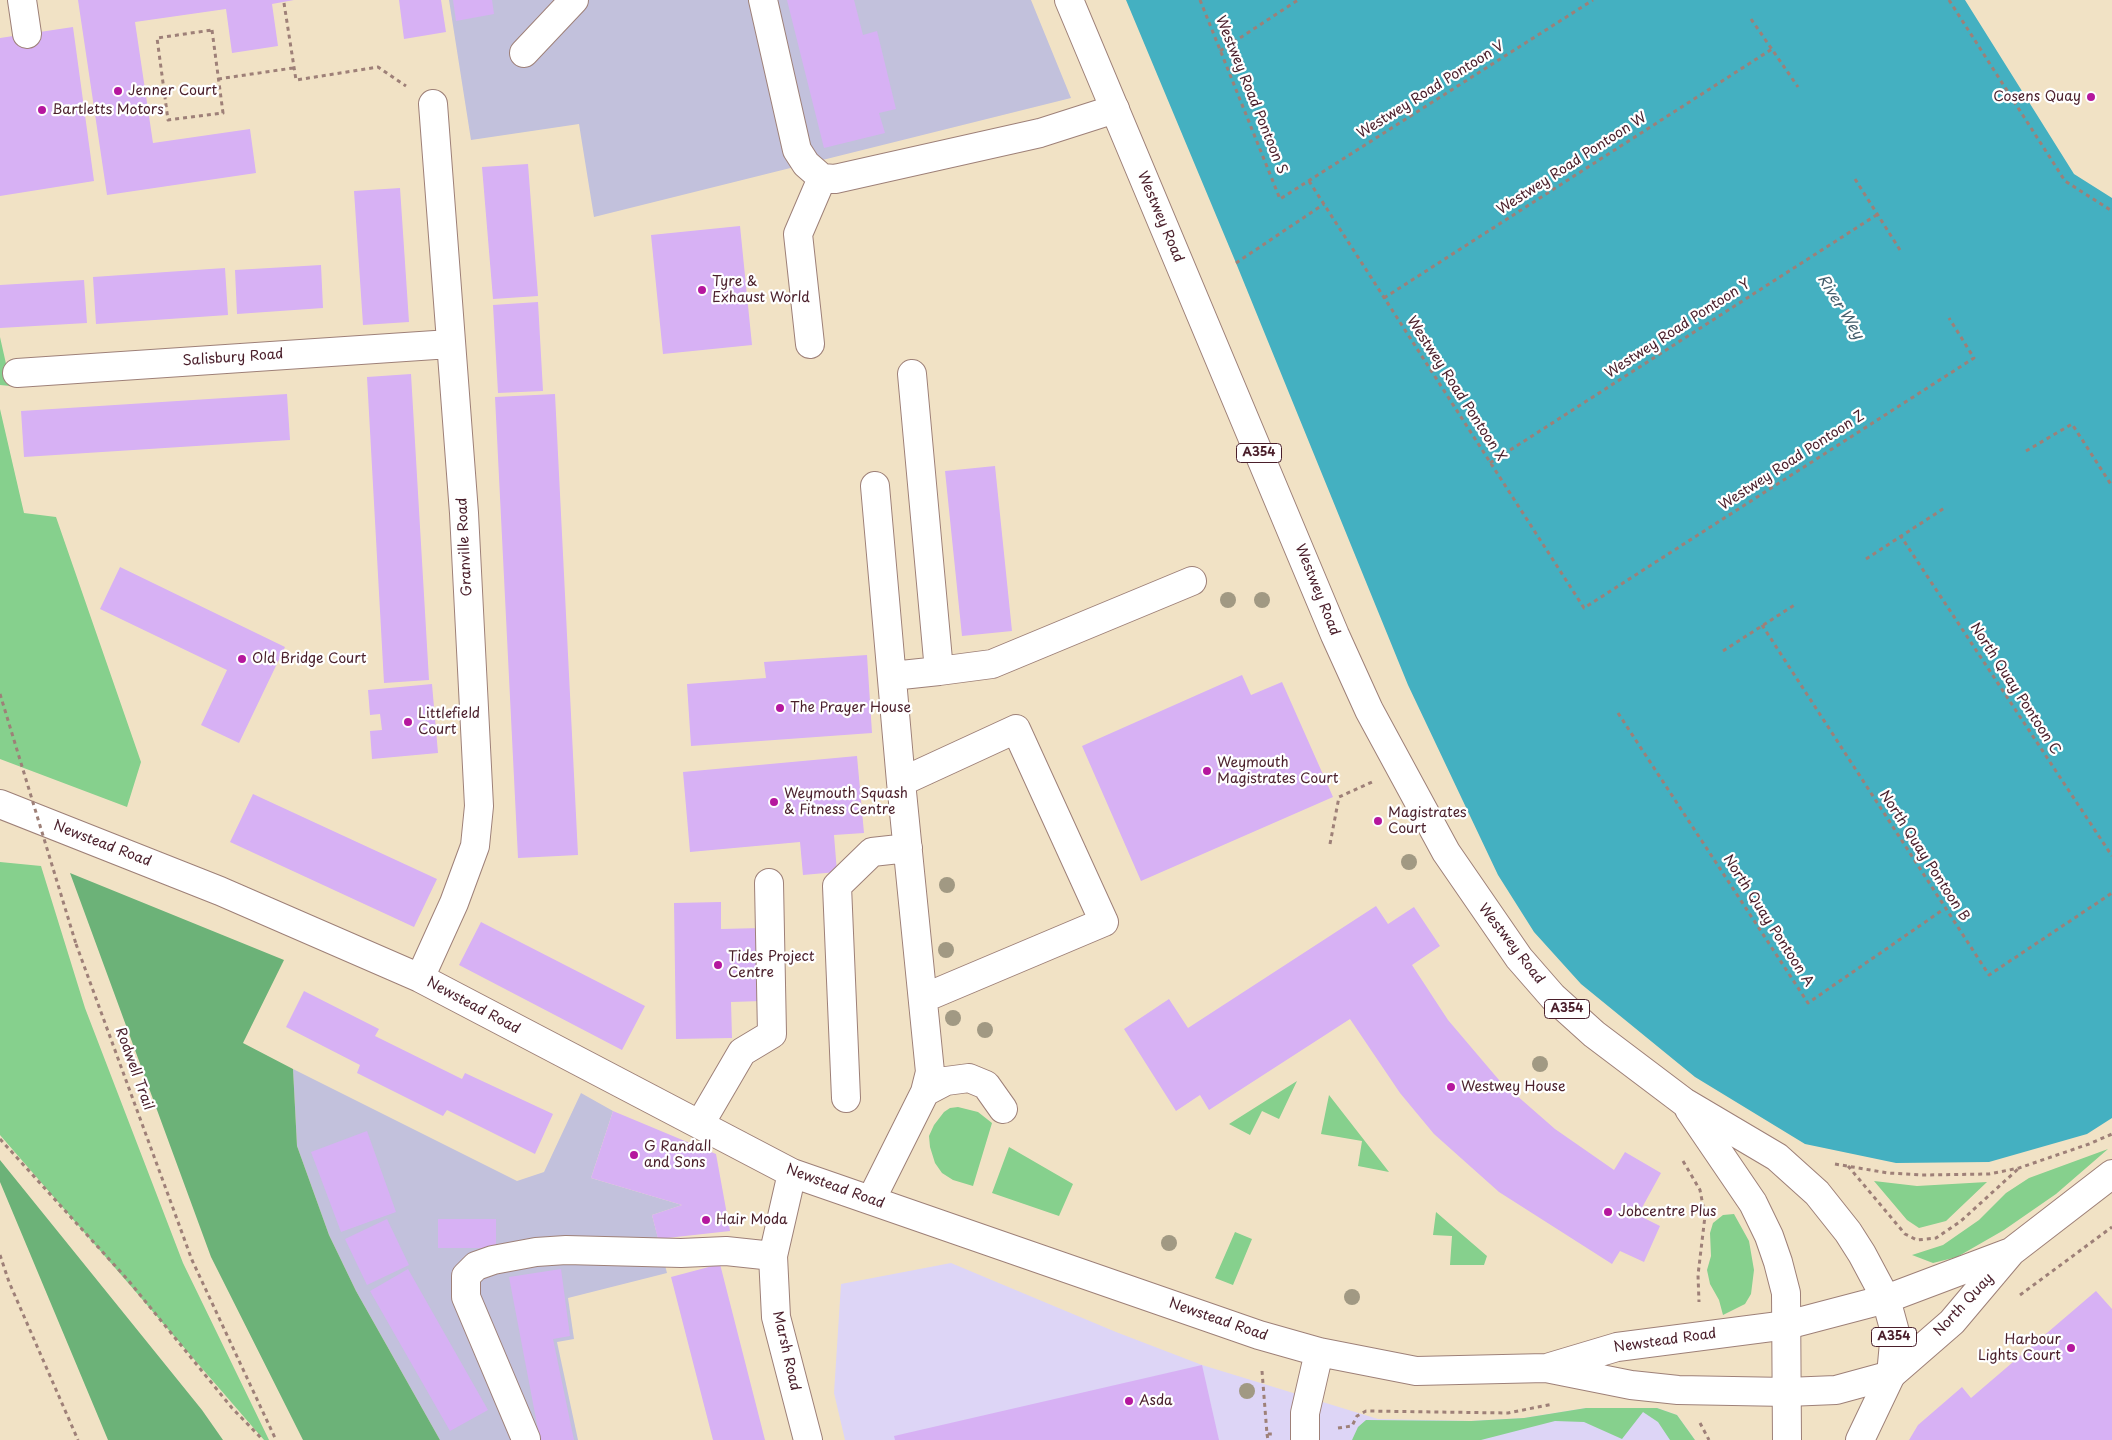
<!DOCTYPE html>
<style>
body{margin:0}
canvas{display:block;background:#f1e2c5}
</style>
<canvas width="2112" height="1440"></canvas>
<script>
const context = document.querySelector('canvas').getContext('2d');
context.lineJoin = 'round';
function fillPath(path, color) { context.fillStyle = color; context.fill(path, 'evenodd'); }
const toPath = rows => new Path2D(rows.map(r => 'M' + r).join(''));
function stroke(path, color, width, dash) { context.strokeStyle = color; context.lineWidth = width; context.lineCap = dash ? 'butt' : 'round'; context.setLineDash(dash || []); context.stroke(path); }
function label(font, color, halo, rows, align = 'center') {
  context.font = font + ' "Playpen Sans",sans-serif'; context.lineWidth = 4.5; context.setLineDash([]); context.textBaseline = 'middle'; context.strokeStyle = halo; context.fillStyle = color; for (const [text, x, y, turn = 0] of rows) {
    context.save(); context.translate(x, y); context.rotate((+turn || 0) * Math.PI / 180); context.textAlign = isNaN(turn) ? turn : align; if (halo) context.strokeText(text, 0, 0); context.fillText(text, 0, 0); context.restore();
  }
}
fillPath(toPath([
 [951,1263,1116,1332,1202,1365,1378,1419,1471,1421,1524,1418,1586,1408,1657,1408,1677,1415,1695,1440,845,1440,834,1393,841,1284]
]), '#ddd5f6');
fillPath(toPath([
 [449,0,1031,0,1071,98,594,217,579,124,471,140],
 [293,1069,517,1181,544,1172,581,1093,613,1111,591,1178,682,1205,652,1215,667,1273,568,1298,574,1339,557,1342,578,1440,440,1440,356,1291,329,1235,297,1146]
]), '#c2c1dc');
fillPath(toPath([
 [0,337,11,386,0,385],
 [0,409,24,513,56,517,141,762,127,807,0,759],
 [0,862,41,866,85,1008,183,1263,269,1440,264,1440,0,1135],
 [1297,1081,1279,1119,1262,1111,1250,1135,1229,1124],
 [1329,1095,1389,1172,1358,1166,1362,1141,1321,1134],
 [958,1107,978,1112,992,1123,973,1186,953,1180,942,1173,935,1163,930,1147,929,1136,934,1125,944,1112,950,1108],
 [1009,1147,1073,1184,1059,1216,992,1193],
 [2108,1149,2056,1194,2004,1230,1957,1257,1933,1263,1912,1255,1943,1245,1979,1220,2006,1193,2029,1178],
 [1874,1181,1917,1186,1987,1182,1946,1221,1919,1228,1907,1220],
 [1436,1212,1487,1256,1484,1265,1450,1265,1452,1236,1433,1235],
 [1734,1214,1749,1241,1754,1270,1751,1294,1745,1304,1723,1315,1719,1300,1710,1284,1707,1270,1711,1256,1710,1233,1713,1223,1723,1215],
 [1235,1232,1252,1239,1233,1285,1215,1278],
 [1586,1408,1657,1408,1677,1415,1695,1440,1670,1440,1658,1422,1643,1412,1622,1439,1584,1422,1555,1421,1481,1440,1352,1440,1358,1427,1366,1420,1471,1421,1524,1418]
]), '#86d08d');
fillPath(toPath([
 [70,873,284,960,243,1043,293,1069,297,1146,329,1235,356,1291,440,1440,303,1440,211,1257],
 [0,1160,202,1410,223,1440,108,1440,0,1182]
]), '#6cb278');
fillPath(toPath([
 [1126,0,1965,0,2074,174,2112,198,2112,1118,2087,1134,1989,1162,1896,1163,1805,1144,1695,1077,1581,984,1534,932,1498,875,1408,685,1236,263]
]), '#44b0c1');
fillPath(toPath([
 [78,0,294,0,272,4,278,46,232,53,226,9,135,22,153,143,250,129,256,173,107,195],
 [399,0,441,0,446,32,404,39],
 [453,0,492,0,494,14,456,21],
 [787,0,854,0,863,35,877,31,896,109,879,113,885,133,824,148],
 [73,27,94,181,0,196,0,38],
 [528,164,538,296,493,299,482,167],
 [400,188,409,322,363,325,354,191],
 [740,226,752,345,663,354,651,235],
 [321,265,323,308,237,314,235,270],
 [225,268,228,315,96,324,93,277],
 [84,280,87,323,0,328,0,285],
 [538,302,543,391,498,393,493,305],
 [411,374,429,680,384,683,367,377],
 [287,394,290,440,24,457,21,411],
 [555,394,578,855,518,858,495,397],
 [995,466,1012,631,962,636,945,471],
 [120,567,285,647,239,743,201,725,227,670,100,609],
 [867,655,872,733,691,746,687,684,766,678,764,662],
 [1242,675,1251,695,1282,682,1333,797,1141,881,1082,746],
 [432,684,438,753,372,759,370,731,382,730,380,714,370,715,368,690],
 [857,756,864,833,834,835,837,872,803,875,800,842,690,852,683,772],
 [253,794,437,879,414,927,230,842],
 [721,902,721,929,761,928,762,1001,731,1002,732,1038,676,1039,674,903],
 [1376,906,1388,924,1414,907,1440,946,1412,965,1448,1020,1499,1080,1555,1129,1614,1170,1625,1152,1661,1173,1638,1215,1660,1226,1644,1262,1620,1251,1612,1264,1499,1192,1434,1134,1400,1093,1350,1019,1209,1110,1200,1095,1176,1111,1124,1029,1169,999,1188,1028],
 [481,922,645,1006,622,1050,459,965],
 [304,991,379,1029,375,1036,462,1079,465,1073,553,1114,535,1154,447,1110,443,1116,357,1073,360,1065,286,1027],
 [613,1111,716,1154,730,1231,658,1239,652,1215,682,1205,591,1178],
 [367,1131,396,1212,341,1232,311,1152],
 [387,1219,409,1265,367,1285,345,1239],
 [438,1219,496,1219,496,1248,438,1248],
 [720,1264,765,1440,713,1440,671,1277],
 [408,1269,488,1410,450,1431,370,1291],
 [561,1269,570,1336,553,1339,574,1440,540,1440,509,1277],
 [2096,1291,2112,1309,2112,1440,1909,1440,1918,1425,1962,1387,1971,1398],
 [1202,1365,1219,1440,895,1440,894,1436]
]), '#d7b1f4');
const minor = toPath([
 [22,0,27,34],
 [763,0,797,150,806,164,822,178,835,179,1040,133,1115,109],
 [524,53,574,0],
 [810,344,798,234,822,178],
 [17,373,450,344],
 [939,671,992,664,1192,581],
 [892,676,939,671,912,374],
 [901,782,1016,729,1104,922,924,998],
 [0,804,220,891,420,978,792,1173,1259,1335,1319,1352,1416,1371,1546,1368,1631,1385,1678,1390,1787,1392,1836,1390,1891,1375,1952,1322,2011,1252,2112,1174],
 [420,978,454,903,475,846,479,806,464,513,433,104],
 [925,1092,946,1081,969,1078,986,1085,1003,1109],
 [846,1098,837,886,872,852,908,848],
 [700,1124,742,1052,772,1034,769,883],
 [792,1173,773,1256,776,1317,808,1440],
 [871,1200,925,1092,930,1072,901,782,875,486],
 [1550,1367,1617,1347,1787,1325,1886,1299,2008,1253],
 [526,1439,466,1297,466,1276,476,1266,493,1260,536,1252,566,1250,681,1253,726,1251,773,1256],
 [1305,1440,1305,1413,1319,1352]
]);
const highway = toPath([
 [1069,0,1335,635,1369,710,1446,852,1519,958,1553,997,1594,1034,1684,1102,1777,1157,1817,1193,1848,1232,1862,1254,1886,1299,1895,1332,1891,1375,1860,1440],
 [1689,1109,1753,1203,1769,1236,1778,1262,1786,1293,1787,1440]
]);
stroke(minor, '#9e8078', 30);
stroke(highway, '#9e8078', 30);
stroke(toPath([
 [1200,0,1280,199,1593,0],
 [1949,0,2065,181,2112,211],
 [284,3,296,80,378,67,406,86],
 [1751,19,1798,87],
 [212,30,223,113,168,120,157,38,212,30],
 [1220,51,1298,0],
 [218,79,293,68],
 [1855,179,1900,250],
 [1309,181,1584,608,1974,358,1949,318],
 [1236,263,1324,204],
 [1384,298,1772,49],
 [2026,451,2072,424,2112,486],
 [1490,463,1878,214],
 [1900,535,2112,856],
 [1866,559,1946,507],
 [1762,625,1989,975,2112,893],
 [1723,651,1796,604],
 [1618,713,1808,1003,1944,909],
 [1330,844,1339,797,1372,782],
 [76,944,192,1260,276,1440],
 [0,1139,128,1280,232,1408,263,1440],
 [1683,1161,1700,1190,1705,1216,1698,1275,1699,1302],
 [1835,1164,1888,1173,1922,1175,1989,1174,2019,1168,2089,1144,2112,1134],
 [1848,1166,1905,1234,1917,1240,1936,1238,1961,1221,2018,1169],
 [1705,1216,1716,1207],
 [0,1255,9,1282,78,1440],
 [2020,1295,2112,1227],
 [1262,1371,1267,1434,1272,1434],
 [1700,1423,1709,1440],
 [1338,1428,1352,1426,1357,1416,1366,1411,1508,1413,1553,1404],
 [1267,1434,1268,1440]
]), '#9e8078', 3, [4, 4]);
stroke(minor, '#fff', 28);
stroke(highway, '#fff', 28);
stroke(toPath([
 [0,694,76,944]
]), '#9e8078', 3, [4, 4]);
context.fillStyle = '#a19983';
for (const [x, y] of [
 [1228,600],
 [1262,600],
 [1409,862],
 [947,885],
 [946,950],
 [953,1018],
 [985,1030],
 [1540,1064],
 [1169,1243],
 [1352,1297],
 [1247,1391]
]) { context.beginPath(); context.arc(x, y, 8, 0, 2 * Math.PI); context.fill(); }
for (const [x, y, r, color] of [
 [118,91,5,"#b5179e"],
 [2091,97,5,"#b5179e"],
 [42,110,5,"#b5179e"],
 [702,290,5,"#b5179e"],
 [242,659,5,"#b5179e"],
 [780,708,5,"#b5179e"],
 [408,722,5,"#b5179e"],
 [1207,771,5,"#b5179e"],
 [774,802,5,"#b5179e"],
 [1378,821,5,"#b5179e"],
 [718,965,5,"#b5179e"],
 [1451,1087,5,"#b5179e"],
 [634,1155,5,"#b5179e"],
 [1608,1212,5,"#b5179e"],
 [706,1220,5,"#b5179e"],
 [2071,1348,5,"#b5179e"],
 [1129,1401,5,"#b5179e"]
]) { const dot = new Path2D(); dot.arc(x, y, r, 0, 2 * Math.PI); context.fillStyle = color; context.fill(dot); stroke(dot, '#fff', 2); }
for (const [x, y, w] of [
 [1259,453,45],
 [1567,1009,45],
 [1894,1337,45]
]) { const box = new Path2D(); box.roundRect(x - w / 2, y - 9.5, w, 19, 4); context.fillStyle = '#fff'; context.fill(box); stroke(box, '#4a1f2b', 1); }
label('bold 12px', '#4a1f2b', null, [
 ["A354",1259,453],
 ["A354",1567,1009],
 ["A354",1894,1337]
]);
label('14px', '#4a1f2b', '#fff', [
 ["Westwey Road Pontoon V",1431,90,-32],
 ["Westwey Road Pontoon S",1251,95,68],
 ["Westwey Road Pontoon W",1572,164,-33],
 ["Westwey Road",1160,217,67],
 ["Westwey Road Pontoon Y",1678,329,-33],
 ["Salisbury Road",233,358,-4],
 ["Westwey Road Pontoon X",1456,389,57],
 ["Westwey Road Pontoon Z",1792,461,-33],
 ["Granville Road",465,547,-93],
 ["Westwey Road",1317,590,68],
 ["North Quay Pontoon C",2015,689,57],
 ["Newstead Road",102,844,21],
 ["North Quay Pontoon B",1924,856,57],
 ["North Quay Pontoon A",1768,921,57],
 ["Westwey Road",1511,944,52],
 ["Newstead Road",473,1006,28],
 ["Rodwell Trail",134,1069,70],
 ["Newstead Road",835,1187,20],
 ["North Quay",1964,1305,-47],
 ["Newstead Road",1218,1320,19],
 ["Newstead Road",1665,1341,-8],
 ["Marsh Road",786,1351,77]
]);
label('14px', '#4a1f2b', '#fff', [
 ["Jenner Court",128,91],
 ["Cosens Quay",2081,97,"right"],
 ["Bartletts Motors",52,110],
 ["Tyre &",712,282],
 ["Exhaust World",712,298],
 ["Old Bridge Court",252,659],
 ["The Prayer House",790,708],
 ["Littlefield",418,714],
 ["Court",418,730],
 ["Weymouth",1217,763],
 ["Magistrates Court",1217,779],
 ["Weymouth Squash",784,794],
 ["& Fitness Centre",784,810],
 ["Magistrates",1388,813],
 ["Court",1388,829],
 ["Tides Project",728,957],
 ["Centre",728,973],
 ["Westwey House",1461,1087],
 ["G Randall",644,1147],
 ["and Sons",644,1163],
 ["Jobcentre Plus",1618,1212],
 ["Hair Moda",716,1220],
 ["Harbour",2061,1340,"right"],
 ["Lights Court",2061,1356,"right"],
 ["Asda",1139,1401]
], 'left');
label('italic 15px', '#47606e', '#fff', [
 ["River Wey",1840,307,58]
]);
</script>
